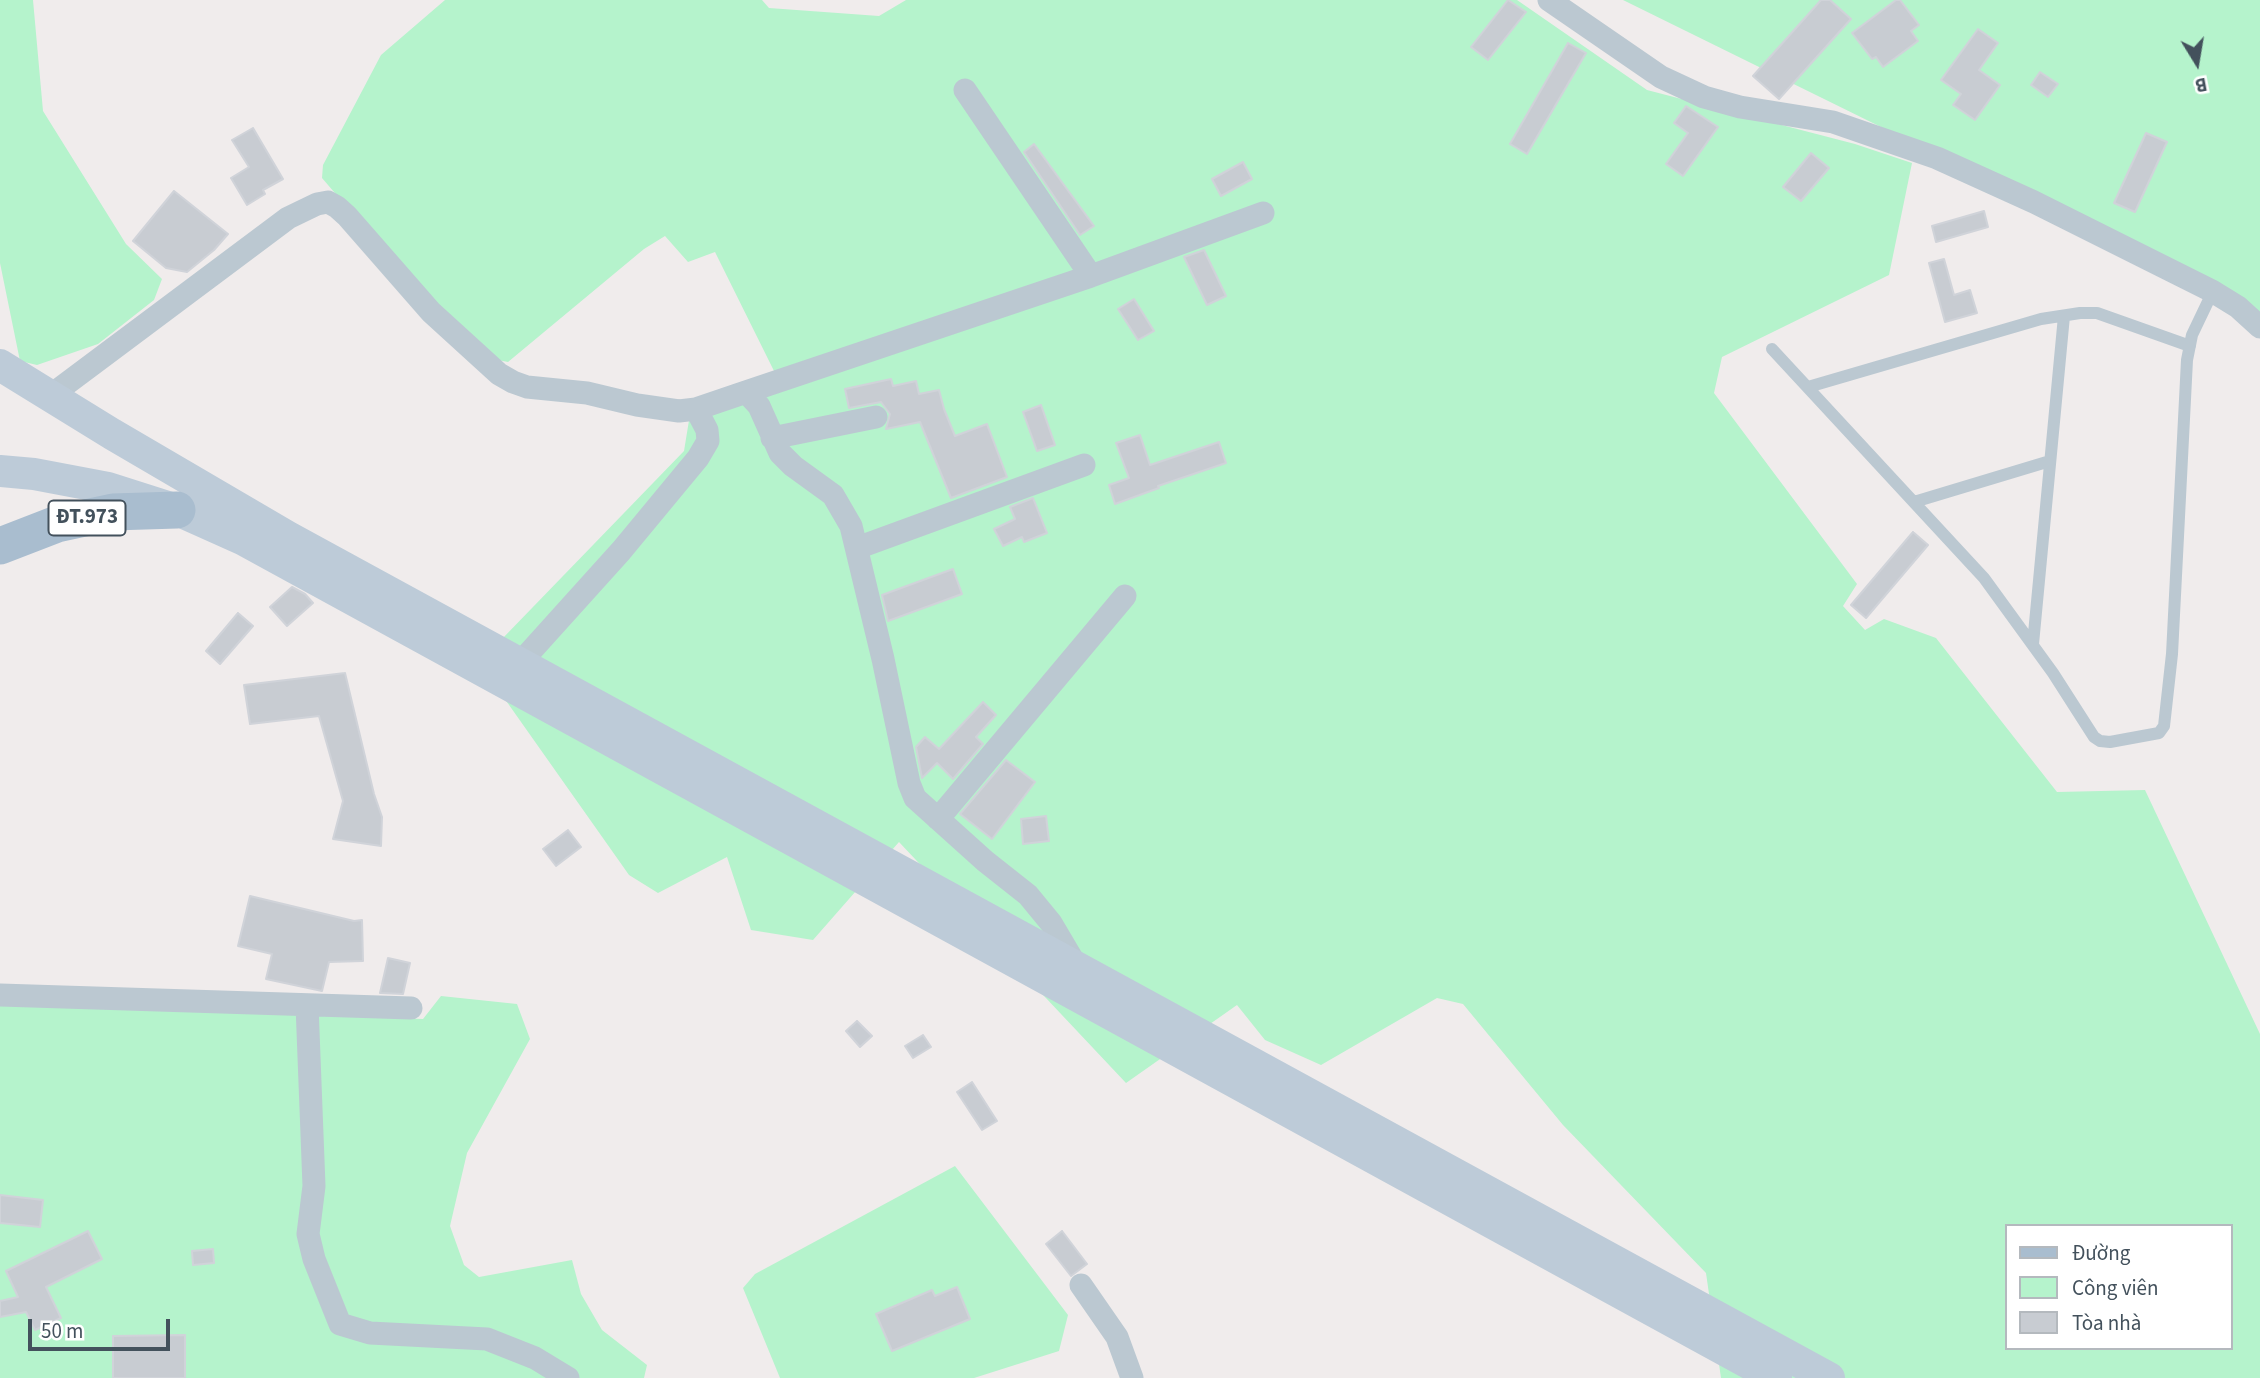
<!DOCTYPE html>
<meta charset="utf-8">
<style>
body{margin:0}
#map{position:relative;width:2260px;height:1378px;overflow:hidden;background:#f0ecec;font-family:"Source Sans 3",sans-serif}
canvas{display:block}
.legend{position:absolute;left:2005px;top:1224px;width:228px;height:126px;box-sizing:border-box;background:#fff;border:2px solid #b4b9be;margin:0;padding:9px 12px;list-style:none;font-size:21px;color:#43515c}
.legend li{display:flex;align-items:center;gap:14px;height:35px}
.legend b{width:35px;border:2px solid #b4b9be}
.north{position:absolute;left:2162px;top:28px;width:70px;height:70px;-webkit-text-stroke:5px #fff;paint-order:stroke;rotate:169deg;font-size:19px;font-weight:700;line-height:28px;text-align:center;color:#43515c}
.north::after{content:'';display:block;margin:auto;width:24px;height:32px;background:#43515c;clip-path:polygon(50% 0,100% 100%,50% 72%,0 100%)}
.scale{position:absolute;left:28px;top:1319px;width:142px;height:32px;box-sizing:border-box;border:4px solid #43515c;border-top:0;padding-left:9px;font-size:21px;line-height:24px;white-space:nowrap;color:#43515c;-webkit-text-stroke:5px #fff;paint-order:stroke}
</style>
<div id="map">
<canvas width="2260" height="1378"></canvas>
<ul class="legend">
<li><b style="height:9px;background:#a9bdcf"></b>Đường</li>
<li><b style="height:19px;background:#b5f3cc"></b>Công viên</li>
<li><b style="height:19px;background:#c8ccd2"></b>Tòa nhà</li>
</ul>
<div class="north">B</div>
<div class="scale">50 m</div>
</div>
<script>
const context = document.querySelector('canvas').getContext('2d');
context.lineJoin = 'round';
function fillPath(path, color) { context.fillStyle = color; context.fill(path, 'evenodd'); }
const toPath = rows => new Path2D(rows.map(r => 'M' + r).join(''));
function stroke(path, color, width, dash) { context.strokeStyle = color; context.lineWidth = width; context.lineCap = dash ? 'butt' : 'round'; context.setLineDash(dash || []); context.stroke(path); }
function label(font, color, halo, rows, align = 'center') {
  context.font = font + ' "Source Sans 3",sans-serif'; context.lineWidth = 5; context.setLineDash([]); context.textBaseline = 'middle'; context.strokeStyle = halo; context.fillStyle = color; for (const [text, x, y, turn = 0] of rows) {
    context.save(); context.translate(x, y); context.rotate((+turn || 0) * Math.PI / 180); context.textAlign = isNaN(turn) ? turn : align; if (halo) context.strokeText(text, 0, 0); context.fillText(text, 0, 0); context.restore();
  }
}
fillPath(toPath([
 [0,0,33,0,43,111,126,244,162,279,154,300,98,344,37,365,20,361,0,263],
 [445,0,762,0,769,8,879,16,906,0,1517,0,1647,90,1855,144,1912,163,1889,275,1722,357,1714,393,1857,584,1843,606,1865,630,1884,619,1936,638,2057,792,2145,790,2260,1034,2260,1378,1721,1378,1706,1273,1563,1125,1463,1004,1437,998,1321,1065,1265,1040,1237,1005,1126,1083,899,842,813,940,751,930,727,857,658,893,629,875,502,695,502,639,684,451,692,402,775,373,715,252,688,262,665,236,644,249,508,362,493,359,407,277,322,178,323,165,381,55],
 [2006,1226,2230,1226,2230,1348,2006,1348],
 [1623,0,2260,0,2260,336,2212,290],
 [441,996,517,1004,530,1039,467,1153,450,1226,464,1265,479,1277,572,1260,581,1294,602,1330,647,1365,644,1378,0,1378,0,1003,423,1019],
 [955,1166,1068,1315,1059,1351,974,1378,780,1378,743,1288,755,1274]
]), '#b5f3cc');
const building = toPath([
 [1508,0,1526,12,1488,60,1471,47,1508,0],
 [1821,0,1830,0,1851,19,1779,99,1753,76,1821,0],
 [1896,0,1900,0,1919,25,1911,31,1918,41,1883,67,1876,57,1872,59,1852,33,1896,0],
 [1978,29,1998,43,1979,70,2000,85,1975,120,1953,105,1961,94,1941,80,1978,29],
 [1568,43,1586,53,1527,154,1510,144,1568,43],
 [2040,72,2058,84,2048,97,2031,85,2040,72],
 [1686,106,1718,127,1683,176,1666,164,1688,133,1674,123,1686,106],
 [253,128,283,179,263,190,265,194,247,205,231,178,249,167,232,140,253,128],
 [2146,133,2167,142,2135,212,2114,203,2146,133],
 [1034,144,1094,226,1080,235,1024,152,1034,144],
 [1811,153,1829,168,1801,201,1783,187,1811,153],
 [1243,162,1252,179,1221,196,1212,179,1243,162],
 [174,191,228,234,214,250,187,272,166,268,133,241,174,191],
 [1984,211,1988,227,1936,242,1932,226,1984,211],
 [1204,250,1226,296,1207,305,1184,257,1204,250],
 [1944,259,1954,295,1970,290,1977,313,1945,322,1929,263,1944,259],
 [1134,299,1154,331,1138,340,1118,309,1134,299],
 [891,379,893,386,916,381,919,394,939,390,944,409,955,436,987,424,1007,477,951,498,920,422,886,429,890,414,881,402,849,408,845,389,891,379],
 [1041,405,1055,445,1037,451,1023,412,1041,405],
 [1140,435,1150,465,1219,442,1226,463,1158,486,1159,488,1115,504,1109,485,1129,478,1116,443,1140,435],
 [1033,498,1047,533,1024,542,1022,537,1003,546,994,529,1015,519,1010,507,1033,498],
 [1913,532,1928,545,1866,618,1851,605,1913,532],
 [953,569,962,594,888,621,882,595,953,569],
 [292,587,305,594,313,603,287,626,270,607,292,587],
 [238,613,253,626,220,664,206,651,238,613],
 [345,673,374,794,382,817,381,846,333,839,343,801,319,716,250,724,244,685,345,673],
 [983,702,996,715,976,737,983,744,953,779,937,763,922,778,916,747,925,737,939,749,983,702],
 [1006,760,1035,782,992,839,960,814,1006,760],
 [1046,816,1049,841,1023,844,1021,819,1046,816],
 [568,830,581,847,556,866,543,849,568,830],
 [250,896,354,921,362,920,363,961,329,962,322,991,266,979,272,954,238,946,250,896],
 [388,958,410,963,403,994,380,993,388,958],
 [857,1021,872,1036,860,1047,846,1031,857,1021],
 [923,1035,931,1047,913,1058,905,1046,923,1035],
 [972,1082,997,1121,982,1130,957,1092,972,1082],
 [0,1195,43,1200,40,1227,0,1223,0,1195],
 [88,1231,102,1259,46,1287,61,1318,35,1330,26,1312,0,1317,0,1301,18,1297,6,1271,88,1231],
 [1062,1231,1087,1264,1071,1276,1046,1244,1062,1231],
 [213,1249,214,1263,193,1265,192,1251,213,1249],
 [957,1287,970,1319,892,1351,876,1314,932,1290,935,1296,957,1287],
 [185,1335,185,1378,113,1378,113,1336,185,1335]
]);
fillPath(building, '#c8ccd2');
stroke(building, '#d0d3d9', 2);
stroke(toPath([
 [1772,349,1984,578,2053,673,2094,737,2100,741,2110,742,2159,733,2164,726,2172,654,2187,360,2192,335,2213,291],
 [1808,387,2041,319,2080,313,2097,313,2190,346],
 [1914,502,2050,461],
 [2033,644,2064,316]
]), '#bbc8d1', 12);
stroke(toPath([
 [1549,0,1661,77,1704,97,1740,107,1833,122,1937,158,2034,202,2212,291,2238,307,2260,327],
 [965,90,1091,276],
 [746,392,1091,276,1263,213],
 [50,396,288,218,317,204,328,202,337,207,347,216,431,312,499,374,513,382,527,387,587,393,637,405,679,411,696,409,746,392,759,406,780,453,793,466,833,495,851,526,883,659,909,783,915,798,985,861,1028,895,1051,923,1077,967],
 [772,438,876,417],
 [857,548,1084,465],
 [520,663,621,551,698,458,708,441,707,430,696,409],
 [938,819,1125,596],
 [0,995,411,1008],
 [307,1005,314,1186,308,1234,314,1259,340,1324,370,1333,487,1339,535,1358,568,1378],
 [1081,1285,1117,1337,1132,1378]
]), '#bbc8d1', 23);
stroke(toPath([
 [0,365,112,434,288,537,1829,1378],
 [0,471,34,474,108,488,177,510,244,540,1776,1378]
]), '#bdcbd8', 32);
stroke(toPath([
 [0,546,57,524,113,512,177,510]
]), '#a9bdcf', 37);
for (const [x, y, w] of [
 [87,518,77]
]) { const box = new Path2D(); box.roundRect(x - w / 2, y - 17.5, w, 35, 5); context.fillStyle = '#fff'; context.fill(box); stroke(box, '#43515c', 2); }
label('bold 21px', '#43515c', null, [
 ["ĐT.973",87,518]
]);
</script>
